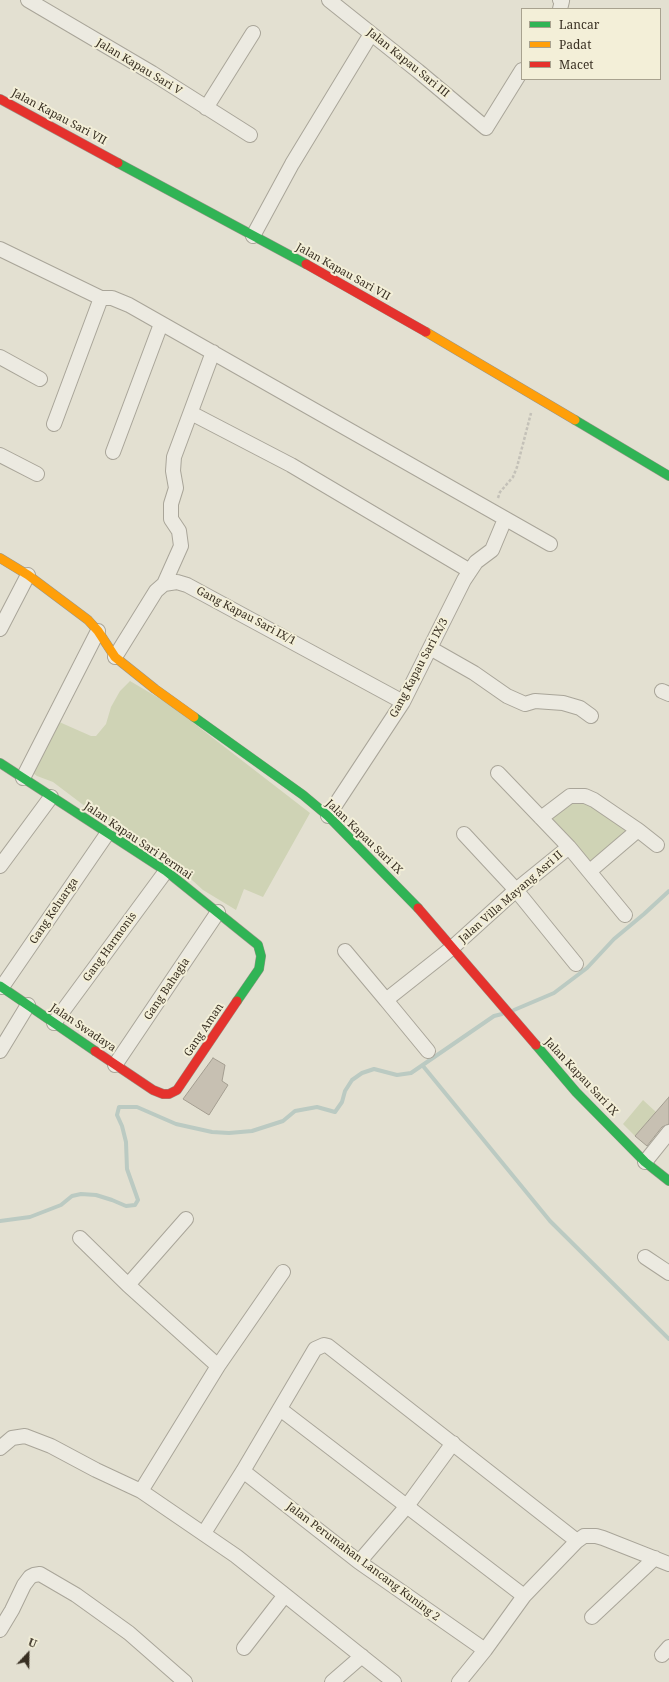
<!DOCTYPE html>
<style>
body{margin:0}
#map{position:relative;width:669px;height:1682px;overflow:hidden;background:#e3e0d1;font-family:"Noto Serif",serif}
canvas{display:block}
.legend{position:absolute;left:521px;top:8px;width:140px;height:72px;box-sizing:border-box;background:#f3efd8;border:1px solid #a8a28f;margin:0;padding:5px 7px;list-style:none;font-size:12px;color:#382f22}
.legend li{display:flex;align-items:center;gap:8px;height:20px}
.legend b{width:20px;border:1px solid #a8a28f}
.north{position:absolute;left:8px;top:1634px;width:40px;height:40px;-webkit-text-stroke:3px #f3efd8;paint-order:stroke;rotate:22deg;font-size:11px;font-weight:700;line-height:16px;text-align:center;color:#382f22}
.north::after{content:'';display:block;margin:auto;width:14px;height:18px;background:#382f22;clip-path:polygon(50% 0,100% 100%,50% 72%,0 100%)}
</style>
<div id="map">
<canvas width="669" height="1682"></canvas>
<ul class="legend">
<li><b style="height:5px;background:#30b455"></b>Lancar</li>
<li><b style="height:5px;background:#ff9f0a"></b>Padat</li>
<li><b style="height:5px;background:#e5322d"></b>Macet</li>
</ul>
<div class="north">U</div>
</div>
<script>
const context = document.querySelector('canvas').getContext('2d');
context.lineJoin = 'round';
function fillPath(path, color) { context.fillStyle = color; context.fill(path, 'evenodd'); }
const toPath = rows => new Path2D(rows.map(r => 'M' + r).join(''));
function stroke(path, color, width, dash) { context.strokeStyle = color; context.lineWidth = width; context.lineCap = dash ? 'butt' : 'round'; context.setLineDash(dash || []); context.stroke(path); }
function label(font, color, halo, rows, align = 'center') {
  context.font = font + ' "Noto Serif",serif'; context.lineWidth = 4; context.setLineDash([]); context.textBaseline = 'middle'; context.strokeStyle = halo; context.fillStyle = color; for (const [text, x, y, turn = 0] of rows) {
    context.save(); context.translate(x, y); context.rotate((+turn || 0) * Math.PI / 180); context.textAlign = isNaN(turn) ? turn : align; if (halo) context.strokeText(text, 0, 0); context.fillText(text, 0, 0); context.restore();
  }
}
fillPath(toPath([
 [130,681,169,704,310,813,263,897,244,889,236,910,203,890,182,871,137,838,86,807,53,782,37,776,30,771,57,721,91,736,96,736,106,724,111,707,120,691],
 [571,798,585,798,629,831,592,864,545,820],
 [643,1100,656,1112,635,1136,623,1124]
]), '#cfd3b5');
stroke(toPath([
 [514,1010,554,993,587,968,614,939,644,914,669,891],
 [423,1066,550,1221,669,1339],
 [0,1221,30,1217,61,1205,72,1196,81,1194,96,1195,112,1200,126,1206,135,1205,138,1200,127,1169,126,1142,122,1126,117,1115,119,1107,137,1107,176,1124,212,1132,229,1133,252,1131,283,1121,295,1111,317,1107,335,1112,342,1102,345,1091,352,1080,362,1073,374,1069,397,1075,411,1073,494,1016,502,1014]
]), '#bbcac2', 4);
const building = toPath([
 [213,1058,225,1065,222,1081,228,1085,209,1115,183,1099,213,1058],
 [669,1097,669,1124,662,1127,647,1146,635,1136,669,1097]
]);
fillPath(building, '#c7c0b2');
stroke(building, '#a39d90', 1);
const street = toPath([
 [28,0,152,73,250,135],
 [329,0,418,71,486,128,522,70],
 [560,9,562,1,560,0],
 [206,108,253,33],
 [253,236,292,164,371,34],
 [0,249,101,298,112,298,129,305,550,544],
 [0,357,40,379],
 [191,413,291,465,470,571],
 [54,424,101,298],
 [113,452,161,324],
 [0,455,37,474],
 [164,584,181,546,179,531,171,519,171,504,176,488,173,471,174,457,213,352],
 [0,629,28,575],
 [430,648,474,673,507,696,525,704,535,701,563,703,580,708,591,716],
 [115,657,156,591,164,584,177,582,187,585,403,702],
 [662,691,669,694],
 [498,773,569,847,625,915],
 [23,778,98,631],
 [328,816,403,702,464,580,476,562,492,550,505,519],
 [541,818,570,796,585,796,594,800,638,830,657,845],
 [464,834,516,890,576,964],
 [0,866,51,797],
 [590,871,638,830],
 [345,951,386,1000,453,947,516,890,569,847],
 [2,987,107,834],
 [386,1000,428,1051],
 [54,1023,166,871],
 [0,1051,28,1005],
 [115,1065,218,912],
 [645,1162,669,1132],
 [80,1238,128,1285,218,1366,141,1491],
 [645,1257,669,1273],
 [128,1285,186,1219],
 [218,1366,283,1272],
 [280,1409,524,1596],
 [0,1448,12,1438,25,1436,51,1446,96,1470,141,1491,236,1556,394,1682],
 [243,1471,359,1562,485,1650],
 [204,1533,243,1471,315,1349,324,1345,328,1346,577,1541],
 [359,1562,407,1506,453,1443],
 [592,1617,655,1558],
 [0,1630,12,1610,24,1585,30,1577,34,1575,40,1574,76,1595,129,1633,185,1682],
 [244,1648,285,1595],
 [662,1655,669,1647],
 [332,1682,362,1656],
 [459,1682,485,1650,524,1596,577,1541,584,1536,596,1536,603,1538,669,1564]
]);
const fast = toPath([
 [118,163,306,264],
 [575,420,669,476],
 [194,717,303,795,328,816,418,908],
 [0,763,166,871,258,945,261,956,259,969,237,1001],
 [0,986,95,1051],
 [536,1045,576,1092,645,1162,669,1181]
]);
const slow = toPath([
 [426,332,575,420],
 [0,558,28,575,88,620,98,631,115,657,155,689,194,717]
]);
const jam = toPath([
 [0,99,118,163],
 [306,264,426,332],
 [418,908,536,1045],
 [95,1051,153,1090,163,1094,169,1094,177,1090,237,1001]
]);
stroke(street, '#a9a599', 16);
stroke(fast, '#999589', 10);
stroke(slow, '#999589', 10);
stroke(jam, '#999589', 10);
stroke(toPath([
 [498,498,500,492,513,477,517,467,531,413]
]), '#c4c1b8', 2.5, [3, 2]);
stroke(street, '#eceae1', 14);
stroke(fast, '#30b455', 9);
stroke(slow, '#ff9f0a', 9);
stroke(jam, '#e5322d', 9);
label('11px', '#382f22', '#f3efd8', [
 ["Jalan Kapau Sari III",408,63,39],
 ["Jalan Kapau Sari V",139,67,31],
 ["Jalan Kapau Sari VII",59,117,28],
 ["Jalan Kapau Sari VII",343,272,29],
 ["Gang Kapau Sari IX/1",246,616,28],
 ["Gang Kapau Sari IX/3",419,668,-62],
 ["Jalan Kapau Sari IX",364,837,44],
 ["Jalan Kapau Sari Permai",138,841,34],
 ["Jalan Villa Mayang Asri II",511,897,-41],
 ["Gang Keluarga",54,911,-56],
 ["Gang Harmonis",110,947,-54],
 ["Gang Bahagia",167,989,-56],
 ["Jalan Swadaya",83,1028,34],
 ["Gang Aman",204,1030,-56],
 ["Jalan Kapau Sari IX",581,1077,47],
 ["Jalan Perumahan Lancang Kuning 2",363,1562,37]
]);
</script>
